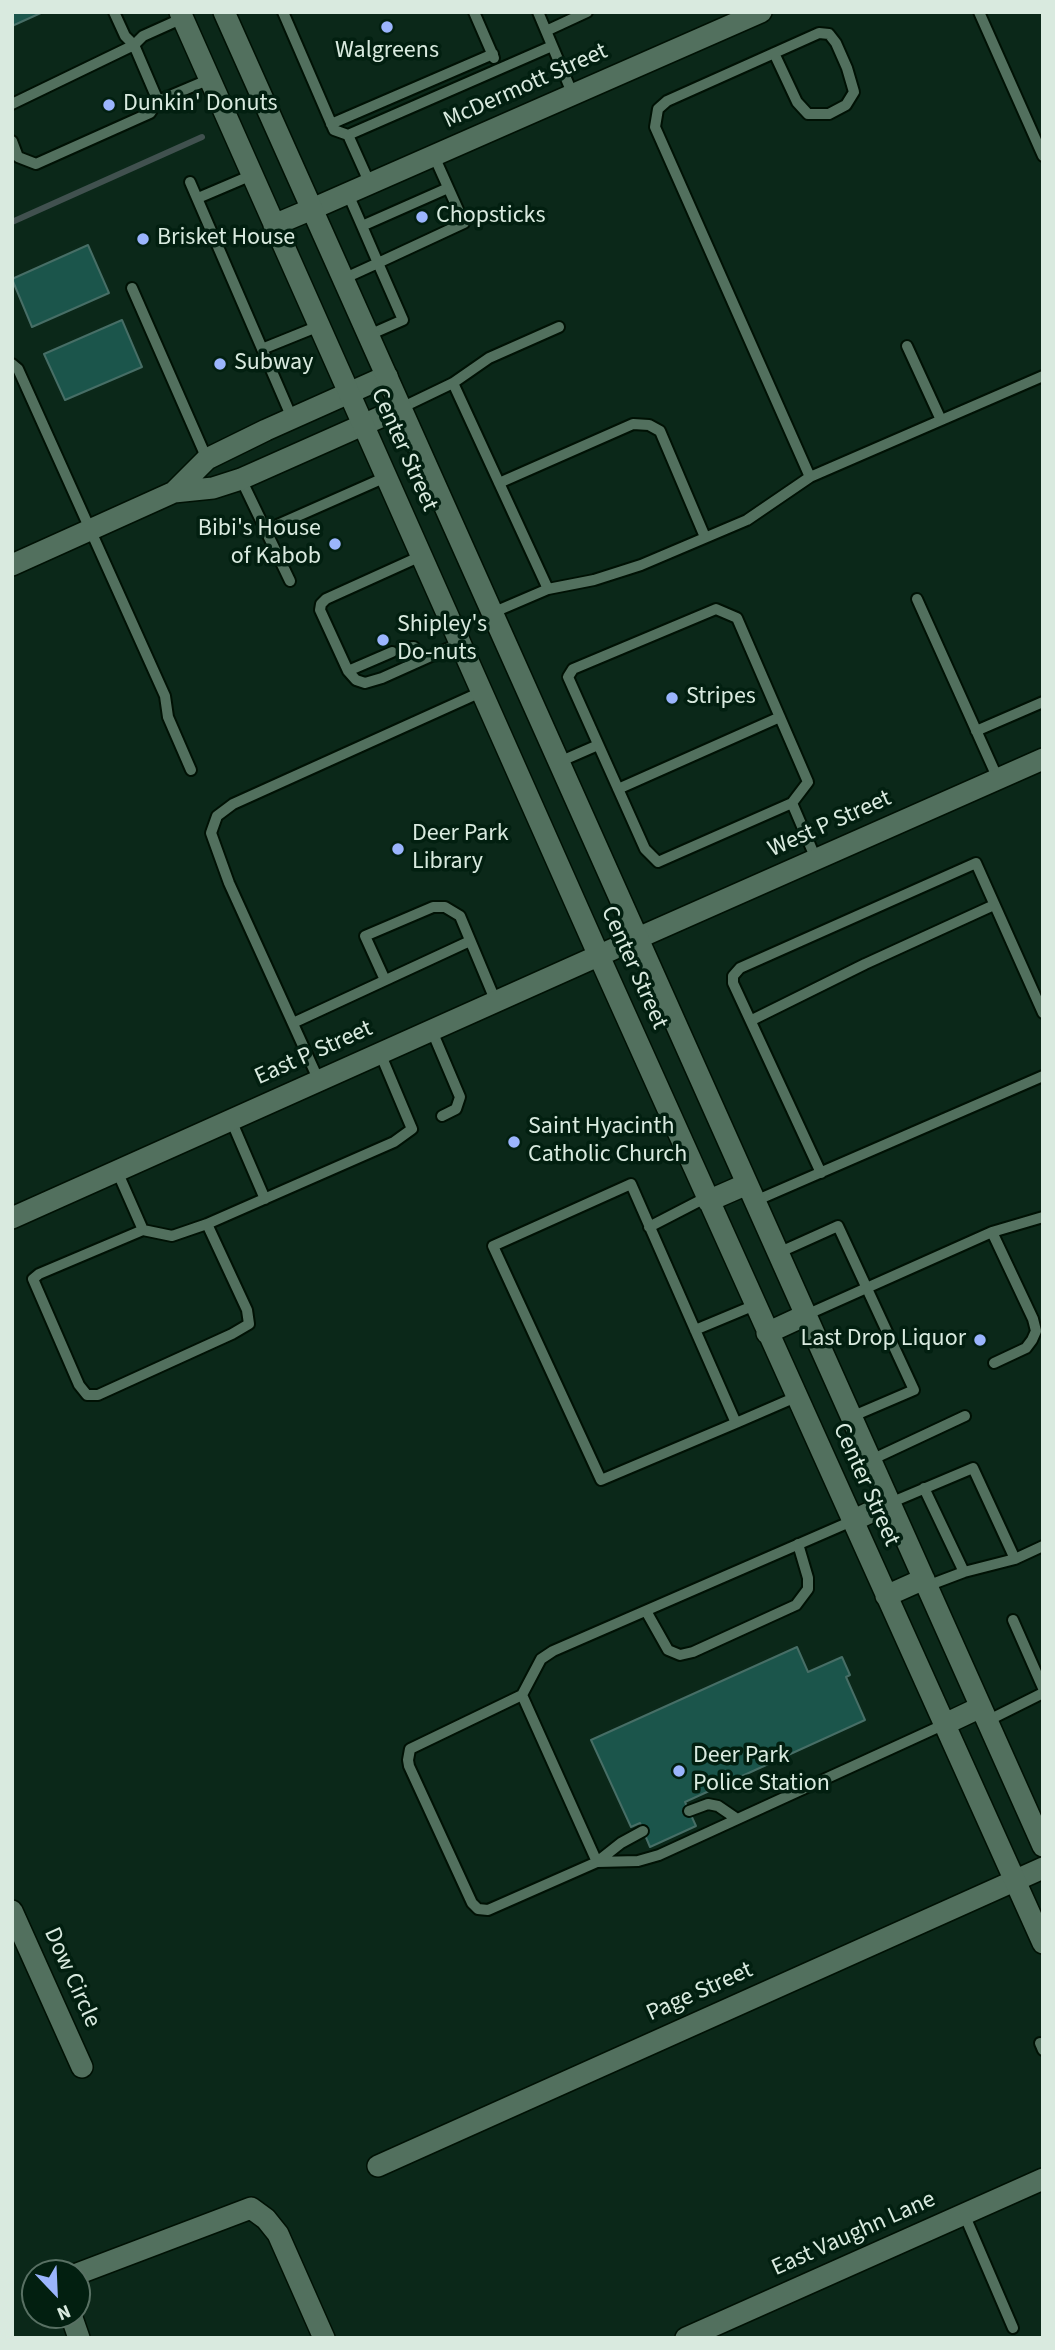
<!DOCTYPE html>
<style>
body{margin:0}
#map{position:relative;width:1055px;height:2350px;overflow:hidden;background:#0b2819;font-family:"Source Sans 3",sans-serif}
canvas{display:block}
.frame{position:absolute;inset:0;border:14px solid #d9eadf;pointer-events:none}
.north{position:absolute;left:21px;top:2259px;width:70px;height:70px;box-sizing:border-box;background:#021f10;border:2px solid #587063;border-radius:50%;rotate:157deg;font-size:19px;font-weight:700;line-height:28px;text-align:center;color:#d9eadf}
.north::after{content:'';display:block;margin:auto;width:24px;height:32px;background:#9bb5fd;clip-path:polygon(50% 0,100% 100%,50% 72%,0 100%)}
</style>
<div id="map">
<canvas width="1055" height="2350"></canvas>
<div class="frame"></div>
<div class="north">N</div>
</div>
<script>
const context = document.querySelector('canvas').getContext('2d');
context.lineJoin = 'round';
const toPath = rows => new Path2D(rows.map(r => 'M' + r).join(''));
function stroke(path, color, width, dash) { context.strokeStyle = color; context.lineWidth = width; context.lineCap = dash ? 'butt' : 'round'; context.setLineDash(dash || []); context.stroke(path); }
function fillPath(path, color) { context.fillStyle = color; context.fill(path, 'evenodd'); }
function label(font, color, halo, rows, align = 'center') {
  context.font = font + ' "Source Sans 3",sans-serif'; context.lineWidth = 7; context.setLineDash([]); context.textBaseline = 'middle'; context.strokeStyle = halo; context.fillStyle = color; for (const [text, x, y, turn = 0] of rows) {
    context.save(); context.translate(x, y); context.rotate((+turn || 0) * Math.PI / 180); context.textAlign = isNaN(turn) ? turn : align; if (halo) context.strokeText(text, 0, 0); context.fillText(text, 0, 0); context.restore();
  }
}
stroke(toPath([
 [12,222,202,137]
]), '#41514f', 6);
const building = toPath([
 [12,12,43,12,12,26,12,12],
 [88,245,109,293,32,327,12,279,88,245],
 [122,320,142,367,65,400,44,354,122,320],
 [797,1647,808,1672,842,1657,850,1675,846,1677,865,1720,685,1802,696,1826,650,1847,640,1823,631,1827,591,1740,797,1647]
]);
fillPath(building, '#1b554b');
stroke(building, '#476e66', 2);
const lane = toPath([
 [283,12,334,130,348,135,552,46],
 [474,12,494,58],
 [538,12,573,95],
 [979,12,1043,156],
 [183,18,143,36,134,45,158,101,210,79],
 [546,31,587,12],
 [774,53,797,102,808,114,829,114,846,105,854,92,847,68,836,43,829,34,819,33,667,101,658,109,655,127,810,477],
 [12,104,134,45,125,36,114,12],
 [331,124,493,54],
 [348,135,370,184],
 [12,141,18,157,36,164,150,113,158,101],
 [434,156,464,223,378,263,362,226,448,188],
 [190,182,292,418],
 [348,194,362,226],
 [198,198,252,175],
 [343,279,378,263,403,320,369,335],
 [132,288,207,459],
 [907,346,941,420],
 [262,349,319,326],
 [12,364,18,369,165,696,168,717,191,770],
 [453,383,548,589],
 [401,408,453,383,489,358,559,327],
 [241,479,290,581],
 [499,483,633,424,649,425,660,431,705,537],
 [266,530,386,477],
 [421,556,326,599,321,604,320,610,348,671,356,680,365,683,382,678,460,643],
 [917,599,998,779],
 [492,613,548,589,594,580,641,565,747,520,810,477,1043,376],
 [402,648,414,647,424,659],
 [348,671,392,652],
 [976,731,1043,702],
 [559,762,598,745],
 [618,789,780,717],
 [792,803,808,782,737,618,716,609,573,669,568,677,645,849,658,862,792,803,816,859],
 [385,980,365,936,433,907,445,907,460,916,496,1002],
 [752,1020,865,964,994,905],
 [293,1023,470,941],
 [432,1031,460,1097,456,1109,442,1116],
 [319,1081,229,883,211,833,217,816,233,804,481,692],
 [231,1120,265,1199],
 [117,1171,143,1230],
 [821,1173,733,983,733,976,740,968,976,863,1043,1013],
 [755,1201,1043,1076],
 [207,1224,172,1236,143,1230,39,1274,33,1279,79,1385,87,1395,98,1395,232,1334,249,1324,247,1310,207,1224,394,1142,412,1129,380,1053],
 [649,1227,707,1197],
 [992,1232,1033,1319,1036,1331,1032,1340,1026,1348,994,1363],
 [778,1253,838,1226,914,1390,851,1417],
 [806,1315,992,1232,1043,1217],
 [695,1330,755,1305],
 [736,1423,631,1184,493,1246,601,1480,736,1423,796,1397],
 [871,1460,965,1416],
 [924,1488,964,1572],
 [890,1503,973,1468,1015,1559],
 [852,1521,553,1651,541,1659,522,1695,410,1749,408,1760,409,1766,472,1903,478,1909,488,1910,597,1862,638,1861,659,1855,945,1724],
 [927,1586,964,1572,1015,1559,1043,1546],
 [646,1611,668,1650,680,1655,693,1652,796,1605,808,1589,808,1578,798,1544],
 [1013,1620,1043,1688],
 [522,1695,597,1862,621,1843,643,1831],
 [987,1721,1043,1693],
 [689,1811,708,1804,718,1806,737,1819],
 [1040,2043,1043,2050],
 [964,2214,1013,2328]
]);
const street = toPath([
 [312,209,761,12],
 [174,492,207,459,266,430,387,376],
 [12,565,174,492,213,488,241,479,401,408],
 [638,938,1043,759],
 [12,1911,82,2067],
 [378,2166,1043,1868],
 [77,2274,251,2208,266,2219,278,2234,324,2338],
 [71,2315,79,2338],
 [686,2338,1043,2179]
]);
const secondary = toPath([
 [180,12,599,956,1043,1943],
 [224,12,1043,1846],
 [274,225,312,209],
 [708,1201,747,1184],
 [12,1218,638,938],
 [767,1333,806,1315],
 [852,1521,890,1503],
 [886,1596,924,1579],
 [945,1724,981,1707]
]);
stroke(lane, '#001104', 14);
stroke(street, '#001104', 24);
stroke(secondary, '#001104', 24);
stroke(lane, '#52705e', 10);
stroke(street, '#52705e', 21);
stroke(secondary, '#52705e', 21);
for (const [x, y, r, color] of [
 [387,27,7,"#9bb5fd"],
 [109,105,7,"#9bb5fd"],
 [422,217,7,"#9bb5fd"],
 [143,239,7,"#9bb5fd"],
 [220,364,7,"#9bb5fd"],
 [335,544,7,"#9bb5fd"],
 [383,640,7,"#9bb5fd"],
 [672,698,7,"#9bb5fd"],
 [398,849,7,"#9bb5fd"],
 [514,1142,7,"#9bb5fd"],
 [980,1340,7,"#9bb5fd"],
 [679,1771,7,"#9bb5fd"]
]) { const dot = new Path2D(); dot.arc(x, y, r, 0, 2 * Math.PI); context.fillStyle = color; context.fill(dot); stroke(dot, '#021f10', 2.5); }
label('24px', '#d9eadf', '#021f10', [
 ["Walgreens",387,52,"center"],
 ["Dunkin' Donuts",123,105],
 ["Chopsticks",436,217],
 ["Brisket House",157,239],
 ["Subway",234,364],
 ["Bibi's House",321,530,"right"],
 ["of Kabob",321,558,"right"],
 ["Shipley's",397,626],
 ["Do-nuts",397,654],
 ["Stripes",686,698],
 ["Deer Park",412,835],
 ["Library",412,863],
 ["Saint Hyacinth",528,1128],
 ["Catholic Church",528,1156],
 ["Last Drop Liquor",966,1340,"right"],
 ["Deer Park",693,1757],
 ["Police Station",693,1785]
], 'left');
label('24px', '#d9eadf', '#021f10', [
 ["McDermott Street",526,87,-24],
 ["Center Street",403,450,66],
 ["West P Street",830,825,-24],
 ["Center Street",633,968,66],
 ["East P Street",314,1054,-24],
 ["Center Street",865,1485,66],
 ["Dow Circle",71,1978,66],
 ["Page Street",700,1993,-24],
 ["East Vaughn Lane",854,2235,-24]
]);
</script>
